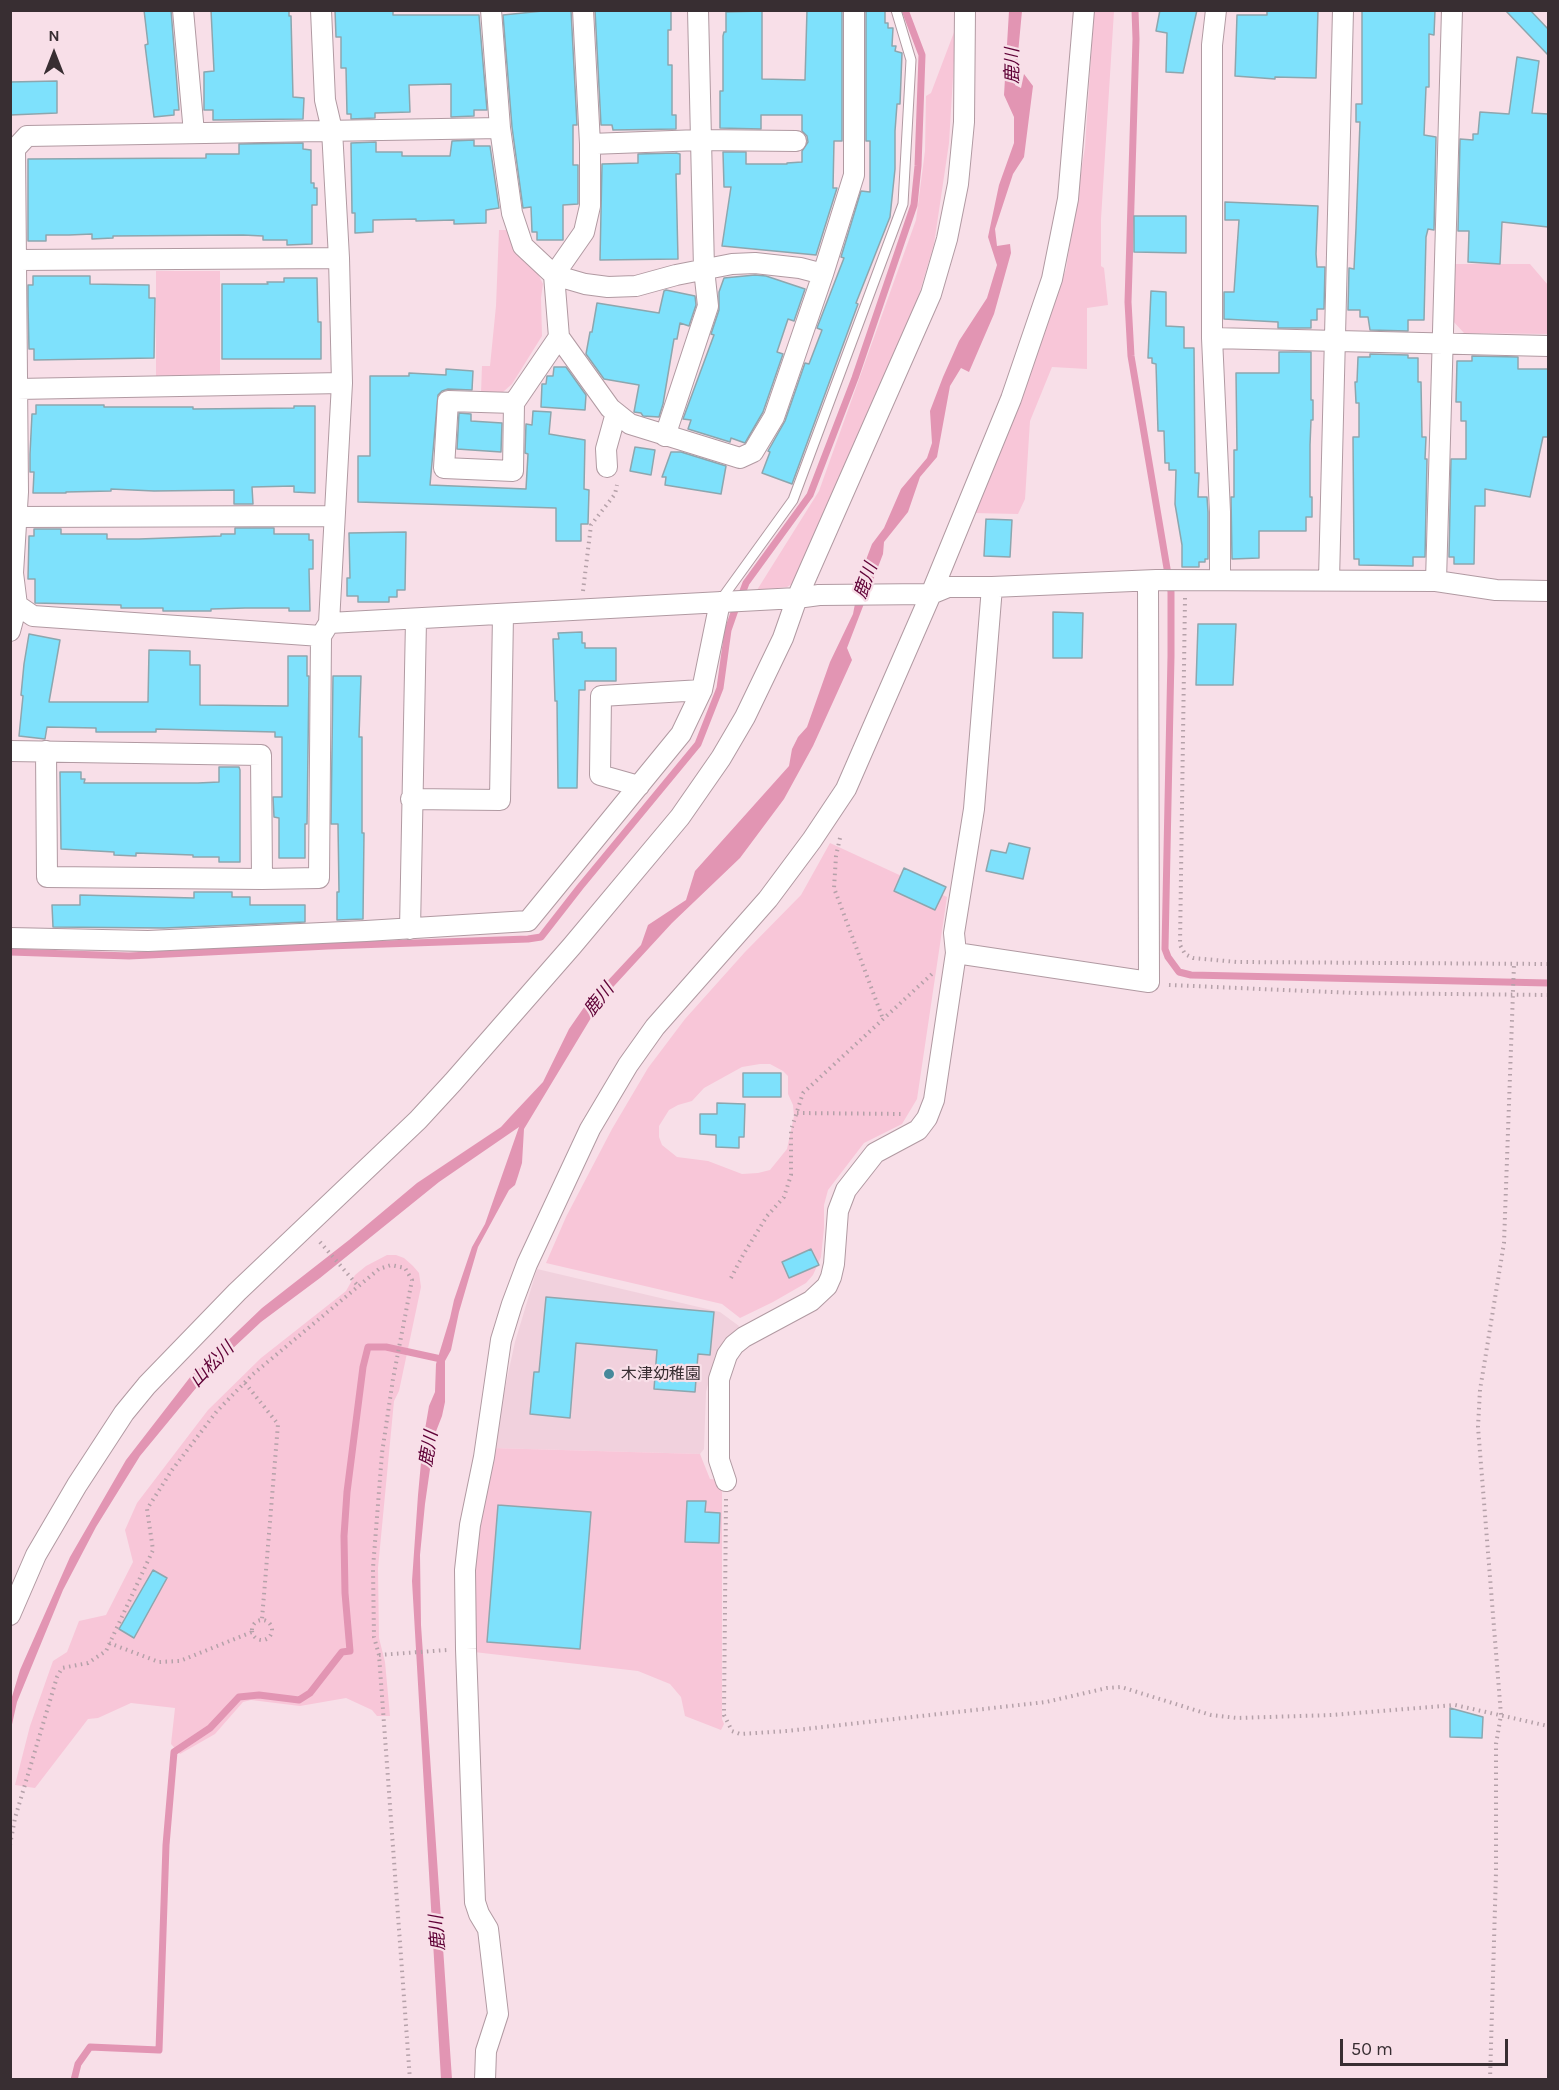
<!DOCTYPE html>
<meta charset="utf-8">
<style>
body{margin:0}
#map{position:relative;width:1559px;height:2090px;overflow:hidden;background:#f8dfe8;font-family:Karla,sans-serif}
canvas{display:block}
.frame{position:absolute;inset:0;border:12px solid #382e32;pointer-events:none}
.north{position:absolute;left:24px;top:24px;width:60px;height:60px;-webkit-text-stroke:4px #f8dfe8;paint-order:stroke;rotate:0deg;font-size:16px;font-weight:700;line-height:24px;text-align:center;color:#382e32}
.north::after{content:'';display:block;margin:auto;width:21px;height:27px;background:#382e32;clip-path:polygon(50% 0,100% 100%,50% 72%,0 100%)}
.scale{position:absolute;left:1340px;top:2039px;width:168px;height:27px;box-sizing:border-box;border:3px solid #382e32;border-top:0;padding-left:8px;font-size:18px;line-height:21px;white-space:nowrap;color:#382e32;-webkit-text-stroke:4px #f8dfe8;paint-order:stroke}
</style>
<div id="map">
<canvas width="1559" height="2090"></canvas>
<div class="frame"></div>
<div class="north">N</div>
<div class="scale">50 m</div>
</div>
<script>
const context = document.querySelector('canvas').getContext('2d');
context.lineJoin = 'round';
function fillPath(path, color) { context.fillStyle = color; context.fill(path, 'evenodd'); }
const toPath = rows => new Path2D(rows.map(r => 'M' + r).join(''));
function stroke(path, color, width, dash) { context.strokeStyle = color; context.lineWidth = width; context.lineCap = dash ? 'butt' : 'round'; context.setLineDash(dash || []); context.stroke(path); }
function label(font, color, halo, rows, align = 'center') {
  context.font = font + ' Karla,"Noto Sans JP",sans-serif'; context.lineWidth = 4.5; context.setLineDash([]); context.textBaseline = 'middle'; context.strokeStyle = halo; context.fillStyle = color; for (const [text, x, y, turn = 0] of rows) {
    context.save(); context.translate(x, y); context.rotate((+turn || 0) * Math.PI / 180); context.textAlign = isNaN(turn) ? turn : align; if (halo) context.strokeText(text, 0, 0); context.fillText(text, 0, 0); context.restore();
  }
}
fillPath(toPath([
 [537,1269,720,1312,739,1326,715,1356,706,1392,704,1449,700,1454,492,1448,515,1342]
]), '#f1d1dd');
fillPath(toPath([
 [1094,11,1114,11,1101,219,1101,266,1104,268,1108,305,1087,308,1087,369,1052,367,1030,421,1025,499,1018,514,973,513,1025,388,1066,269,1085,147],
 [956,27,949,143,934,244,918,298,832,502,795,582,787,587,757,590,819,491,916,220,925,151,926,96,931,93],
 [499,230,507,230,518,250,536,270,543,284,541,298,542,336,512,384,503,392,481,393,482,366,490,366,496,306],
 [1453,264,1530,264,1548,285,1548,334,1464,333,1452,320],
 [156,271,220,271,220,375,156,376],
 [830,843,947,897,917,1099,902,1124,864,1143,828,1190,824,1205,824,1228,821,1257,813,1275,806,1283,773,1302,740,1318,722,1304,546,1263,566,1217,612,1129,648,1068,685,1019,745,952,801,895],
 [760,1064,770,1064,783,1071,788,1076,788,1094,793,1105,794,1116,787,1149,770,1170,758,1173,742,1174,708,1161,677,1157,662,1145,659,1137,659,1126,669,1110,678,1105,692,1101,704,1088,742,1067],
 [387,1255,396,1255,404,1258,413,1266,419,1273,421,1287,399,1391,394,1401,378,1568,379,1638,385,1662,390,1716,377,1716,372,1710,346,1698,300,1706,251,1700,243,1702,215,1734,180,1754,171,1744,175,1708,131,1703,98,1718,88,1719,35,1788,15,1785,30,1726,53,1661,67,1652,79,1621,106,1615,133,1562,125,1530,137,1503,208,1410,261,1358,346,1291,355,1275,366,1266],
 [492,1448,700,1454,710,1479,722,1480,722,1719,724,1724,721,1730,685,1716,681,1697,670,1684,638,1671,474,1652,473,1552]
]), '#f8c6d8');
fillPath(toPath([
 [1009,11,1022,11,1015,85,1021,88,1024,74,1033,86,1024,157,1013,174,995,229,997,246,1010,244,1011,253,994,314,969,372,961,368,950,386,937,457,920,477,908,512,884,542,883,554,847,648,852,660,813,746,784,799,740,858,672,923,603,998,524,1129,522,1163,518,1176,515,1185,509,1190,478,1247,459,1312,451,1350,445,1361,445,1402,442,1416,435,1434,425,1504,420,1555,421,1625,452,2079,441,2079,412,1581,418,1495,423,1441,429,1406,435,1392,436,1364,450,1318,454,1300,472,1247,485,1224,519,1127,439,1182,320,1278,261,1322,215,1365,140,1456,96,1527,63,1590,17,1702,11,1729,11,1700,20,1670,70,1557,126,1460,191,1376,262,1308,349,1240,417,1183,501,1127,511,1116,543,1082,569,1029,587,1003,641,945,648,925,686,900,695,871,789,766,792,749,798,737,807,727,830,662,853,614,861,573,872,544,884,528,901,489,927,458,932,443,930,411,943,377,959,341,987,298,997,265,988,237,999,185,1014,143,1014,117,1004,95]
]), '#e295b3');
stroke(toPath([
 [1135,10,1136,39,1128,302,1131,356,1171,592,1171,656,1165,949,1168,957,1179,972,1191,975,1548,983],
 [743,591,746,583,810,495,855,378,914,205,918,166,922,55,905,10],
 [10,952,129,956,328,946,528,939,541,937,580,887,698,744,720,688,728,630,735,610],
 [74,2080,78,2064,90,2047,159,2050,166,1845,174,1752,210,1728,239,1697,259,1695,299,1700,310,1693,342,1652,350,1651,345,1593,344,1536,347,1492,363,1367,368,1347,386,1347,441,1359]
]), '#e295b3', 7);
const building = toPath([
 [144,10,171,10,179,110,174,110,174,115,154,117,145,45,148,44,144,10],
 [211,10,289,10,289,16,291,16,293,97,304,98,303,119,213,120,213,110,204,110,204,72,214,71,211,10],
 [335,10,393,10,393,15,479,15,487,110,474,110,474,116,451,117,451,84,409,85,410,112,375,113,375,118,351,119,351,114,347,114,346,68,341,68,341,37,336,37,335,10],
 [553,10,571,10,577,125,573,125,573,165,578,165,578,204,563,205,563,240,537,240,537,232,532,232,531,207,523,208,512,127,503,15,553,10],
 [595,10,671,10,671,30,668,30,668,65,672,65,672,115,676,115,676,129,613,130,612,125,601,125,595,10],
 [807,10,842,10,842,141,834,141,833,188,837,188,816,255,722,246,731,187,724,187,723,152,746,152,746,164,787,164,787,163,802,162,802,151,808,142,807,136,802,131,802,115,761,115,761,129,720,128,720,91,723,91,723,36,724,32,726,32,726,12,762,11,762,79,805,80,807,10],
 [866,10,885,10,885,23,888,23,888,28,893,28,892,46,896,46,895,51,902,53,900,104,897,104,895,131,895,169,890,217,856,303,858,304,792,484,762,473,770,452,768,451,785,421,805,363,809,364,822,330,817,328,844,258,841,257,861,191,870,192,870,141,866,141,866,10],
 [1160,10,1197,10,1183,73,1166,72,1167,33,1156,31,1160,10],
 [1267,10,1318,10,1316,78,1275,77,1275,79,1235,76,1237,15,1267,15,1267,10],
 [1362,10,1435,10,1434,35,1429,34,1429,87,1426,87,1424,135,1436,137,1434,230,1428,229,1426,237,1424,320,1408,320,1408,331,1370,330,1368,317,1360,317,1360,310,1348,310,1349,268,1354,269,1356,228,1360,122,1356,122,1356,104,1362,104,1362,10],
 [1505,10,1530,10,1548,29,1548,55,1505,10],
 [1517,57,1539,61,1532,113,1548,114,1548,227,1502,222,1500,264,1468,262,1469,231,1458,231,1460,139,1473,140,1473,134,1478,134,1480,112,1509,114,1517,57],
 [57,81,57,113,10,115,10,82,57,81],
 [474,140,474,146,490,146,499,208,486,210,486,223,454,224,454,220,416,221,416,219,373,220,373,232,355,233,355,213,352,213,351,143,376,142,376,152,402,152,402,156,450,156,452,141,474,140],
 [303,143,303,149,311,150,311,183,314,183,314,188,317,188,317,205,312,205,312,244,287,245,287,240,263,240,263,236,243,235,113,236,113,238,92,239,92,234,69,235,46,235,46,241,28,241,28,159,206,158,206,154,239,154,239,144,303,143],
 [676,153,680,154,680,174,676,174,678,259,600,260,602,164,638,163,638,154,676,153],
 [1225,202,1318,206,1316,254,1317,267,1325,267,1324,309,1317,309,1317,320,1311,320,1311,328,1278,328,1278,322,1224,319,1224,292,1234,292,1239,220,1225,220,1225,202],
 [1134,216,1186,216,1186,253,1134,252,1134,216],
 [755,275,766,276,805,289,794,321,788,319,777,352,783,354,763,412,745,443,731,438,730,442,688,429,691,420,683,419,714,335,711,334,719,310,719,292,724,278,755,275],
 [33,276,90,276,90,284,149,285,149,298,155,298,154,358,34,360,34,349,29,349,28,305,28,285,33,285,33,276],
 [284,278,317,278,318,322,321,322,321,359,222,359,222,284,268,284,267,282,284,282,284,278],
 [666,290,695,296,696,305,689,326,680,323,677,339,674,339,663,404,659,417,643,416,641,413,634,412,639,385,604,379,586,354,590,332,592,332,597,303,659,313,664,291,666,290],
 [1151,291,1166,292,1166,326,1184,327,1184,348,1194,348,1195,473,1199,473,1198,497,1207,497,1208,512,1208,559,1205,559,1205,562,1199,562,1199,567,1182,567,1182,545,1175,504,1176,470,1169,470,1169,463,1165,463,1164,431,1158,431,1156,364,1152,363,1152,358,1148,358,1151,291],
 [1279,352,1311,352,1311,400,1313,400,1313,420,1311,420,1310,445,1310,497,1312,497,1312,517,1306,517,1306,531,1259,531,1259,558,1232,559,1231,497,1234,497,1234,450,1237,450,1236,373,1279,373,1279,352],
 [1370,354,1408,355,1408,358,1418,358,1418,382,1421,382,1422,437,1426,437,1425,459,1427,459,1425,557,1413,557,1413,566,1359,565,1359,559,1354,559,1353,437,1359,437,1359,403,1356,403,1355,382,1357,382,1358,357,1370,357,1370,354],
 [1472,356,1518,357,1518,369,1548,369,1548,437,1543,437,1530,497,1485,489,1485,506,1475,506,1474,564,1454,564,1454,557,1449,557,1451,459,1466,459,1466,421,1461,421,1461,402,1456,402,1457,361,1472,361,1472,356],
 [554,367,566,367,586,395,585,410,541,407,542,384,546,384,547,376,553,376,554,367],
 [446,369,473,371,472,390,448,389,442,391,438,395,430,485,526,489,528,454,525,453,526,424,532,425,533,411,551,412,549,434,585,440,584,489,589,490,588,524,581,524,581,541,556,541,556,508,358,502,358,456,370,456,370,376,409,376,409,373,446,375,446,369],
 [36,405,104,405,104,407,193,407,193,409,294,408,294,406,315,406,315,493,294,492,294,486,252,487,253,504,234,504,234,490,154,491,111,489,111,491,66,492,66,493,33,493,34,472,30,472,30,454,32,414,36,414,36,405],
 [459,413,471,414,471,421,502,423,501,452,457,449,459,413],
 [635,447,655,450,651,475,630,471,635,447],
 [671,452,681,452,726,466,721,494,665,485,666,477,662,477,671,452],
 [986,519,1012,520,1010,557,984,556,986,519],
 [235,528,274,528,274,534,309,534,309,540,313,540,313,569,309,569,310,611,289,611,289,608,245,608,211,609,211,611,163,611,163,608,121,608,121,605,35,603,35,579,28,579,29,536,34,536,34,529,61,529,61,534,107,534,107,539,139,539,221,536,221,534,235,534,235,528],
 [406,532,405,590,397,590,397,597,389,597,389,602,358,602,358,596,347,596,347,578,350,578,349,533,406,532],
 [1053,612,1083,613,1082,658,1053,658,1053,612],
 [1198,624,1236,624,1233,685,1196,685,1198,624],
 [582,632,582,643,585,643,585,648,616,648,616,681,585,681,585,690,579,690,577,788,558,788,557,701,555,701,553,639,559,639,558,633,582,632],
 [29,634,60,640,49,702,148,702,149,650,190,651,190,665,200,665,200,705,288,706,288,656,307,656,307,676,309,676,307,824,305,824,305,858,279,858,279,818,274,817,273,797,282,797,282,737,275,737,275,732,156,729,156,732,96,732,96,728,47,727,45,739,19,736,23,696,21,695,24,664,29,634],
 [333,676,361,676,359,737,362,737,362,833,364,833,363,919,337,920,337,892,339,892,338,824,331,824,333,676],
 [219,767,239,767,240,770,240,862,219,862,219,857,193,857,193,855,136,853,136,856,114,855,114,852,61,849,60,772,81,772,81,779,85,779,84,783,198,783,219,782,219,767],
 [1009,843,1030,848,1023,879,986,871,991,850,1006,853,1009,843],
 [904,868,946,887,935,910,894,891,904,868],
 [194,892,232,892,232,897,250,897,250,905,305,905,305,922,164,928,53,927,52,905,80,905,80,895,194,898,194,892],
 [743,1073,781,1073,781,1097,743,1097,743,1073],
 [717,1103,745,1104,744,1137,739,1137,739,1148,716,1147,716,1135,700,1134,700,1114,717,1114,717,1103],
 [811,1249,819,1265,789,1278,782,1262,811,1249],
 [546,1297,714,1312,710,1355,698,1354,695,1392,654,1389,657,1350,576,1343,570,1418,530,1414,534,1372,539,1372,546,1297],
 [687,1501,706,1501,705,1512,720,1513,719,1543,685,1542,687,1501],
 [498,1505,591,1512,580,1649,487,1642,498,1505],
 [153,1570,167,1578,134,1638,119,1629,153,1570],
 [1450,1708,1483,1717,1482,1738,1450,1737,1450,1708]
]);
fillPath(building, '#7ee1fc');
stroke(building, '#8da6ae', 1.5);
const service = toPath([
 [720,601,793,500,903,204,911,60,896,10]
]);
const minor = toPath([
 [183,10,194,133],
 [491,10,500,128,512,213,523,246,554,275,585,284,608,287,636,286,676,275,732,264,755,263,800,268,823,274],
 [1216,10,1212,45,1212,338,1220,512,1220,579],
 [590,144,700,140,796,141],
 [17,260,339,258],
 [559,337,610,408,630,424,740,458,753,452,774,417,823,274,854,175,854,10],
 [1212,338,1548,346],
 [17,389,342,383],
 [514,403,448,401,444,468,513,471,514,403,559,337,554,275,584,232,590,206,590,144,583,10],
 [665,436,708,306,704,269,698,10],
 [607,467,606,449,616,413],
 [15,517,334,516],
 [1329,580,1343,10],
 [1436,581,1452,10],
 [11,597,17,605,33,616,321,636,329,623,342,383,339,258,332,130,325,100,321,10],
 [329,623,797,598,819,595,931,594,948,587,992,587,1156,580,1436,581,1496,590,1548,591],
 [10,631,17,605,13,573,18,492,15,149,27,136,500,128],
 [10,751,261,755,262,879],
 [46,751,47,877,262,879,319,878,321,636],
 [639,786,600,775,601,696,702,690],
 [411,799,500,800,503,614],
 [410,929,416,620],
 [10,938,148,941,366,931,528,921,681,734,702,690,720,602],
 [956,953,1149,982,1148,581],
 [726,1481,719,1460,719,1379,727,1355,734,1345,744,1337,811,1301,827,1286,831,1277,834,1264,838,1211,846,1190,875,1153,918,1130,927,1118,934,1100,956,953,954,933,974,809,992,587],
 [10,1615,36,1555,77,1485,124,1413,147,1385,237,1292,418,1120,453,1082,572,946,680,817,721,758,745,717,783,638,797,598,931,294,947,239,958,184,964,122,965,10],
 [485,2080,486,2051,498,2014,488,1929,479,1914,475,1902,466,1649,465,1570,470,1525,484,1457,501,1340,512,1304,527,1264,590,1129,628,1065,655,1027,768,899,812,840,846,789,931,594,1011,399,1052,279,1068,199,1084,10]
]);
stroke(service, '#b19aa2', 11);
stroke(minor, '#b19aa2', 22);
stroke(toPath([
 [583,591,591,525,615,494,617,485],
 [1185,598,1180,945,1185,954,1193,958,1237,962,1548,964],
 [840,838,836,856,834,888,883,1019],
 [1169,985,1354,993,1548,995],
 [797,1113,903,1114],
 [320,1242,359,1287],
 [731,1278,743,1255,767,1216,784,1197,791,1175,791,1130,803,1093,933,973],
 [245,1383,278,1424,262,1619],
 [726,1499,724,1715,732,1731,740,1734,787,1731,1046,1702,1107,1688,1121,1687,1211,1715,1237,1718,1332,1715,1455,1705,1548,1726],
 '252 1630a10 10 0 1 1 20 0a10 10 0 1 1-20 0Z',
 [109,1643,159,1662,180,1661,252,1632],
 [379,1655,447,1650],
 [10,1845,15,1818,57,1677,62,1668,88,1663,106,1651,153,1550,147,1509,172,1470,217,1411,252,1375,379,1269,391,1265,405,1268,412,1280,393,1379,382,1453,373,1568,374,1637,379,1655,410,2080],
 [1490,2080,1496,1872,1496,1744,1501,1715,1478,1427,1480,1390,1504,1243,1514,964]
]), '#b5a1a9', 4, [1.5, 4.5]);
stroke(service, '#fff', 9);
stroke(minor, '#fff', 20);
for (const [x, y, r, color] of [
 [609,1374,6,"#47899b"]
]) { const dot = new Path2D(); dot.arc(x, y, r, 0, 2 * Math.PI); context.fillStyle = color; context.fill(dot); stroke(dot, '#f8dfe8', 2); }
label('16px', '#382e32', '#f8dfe8', [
 ["木津幼稚園",621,1374]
], 'left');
label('italic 18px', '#5f0136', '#f8dfe8', [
 ["鹿川",1013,66,-90],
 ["鹿川",866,581,-70],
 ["鹿川",599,1000,-51],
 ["山松川",212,1365,-46],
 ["鹿川",429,1449,-80],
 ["鹿川",438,1933,-94]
]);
</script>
